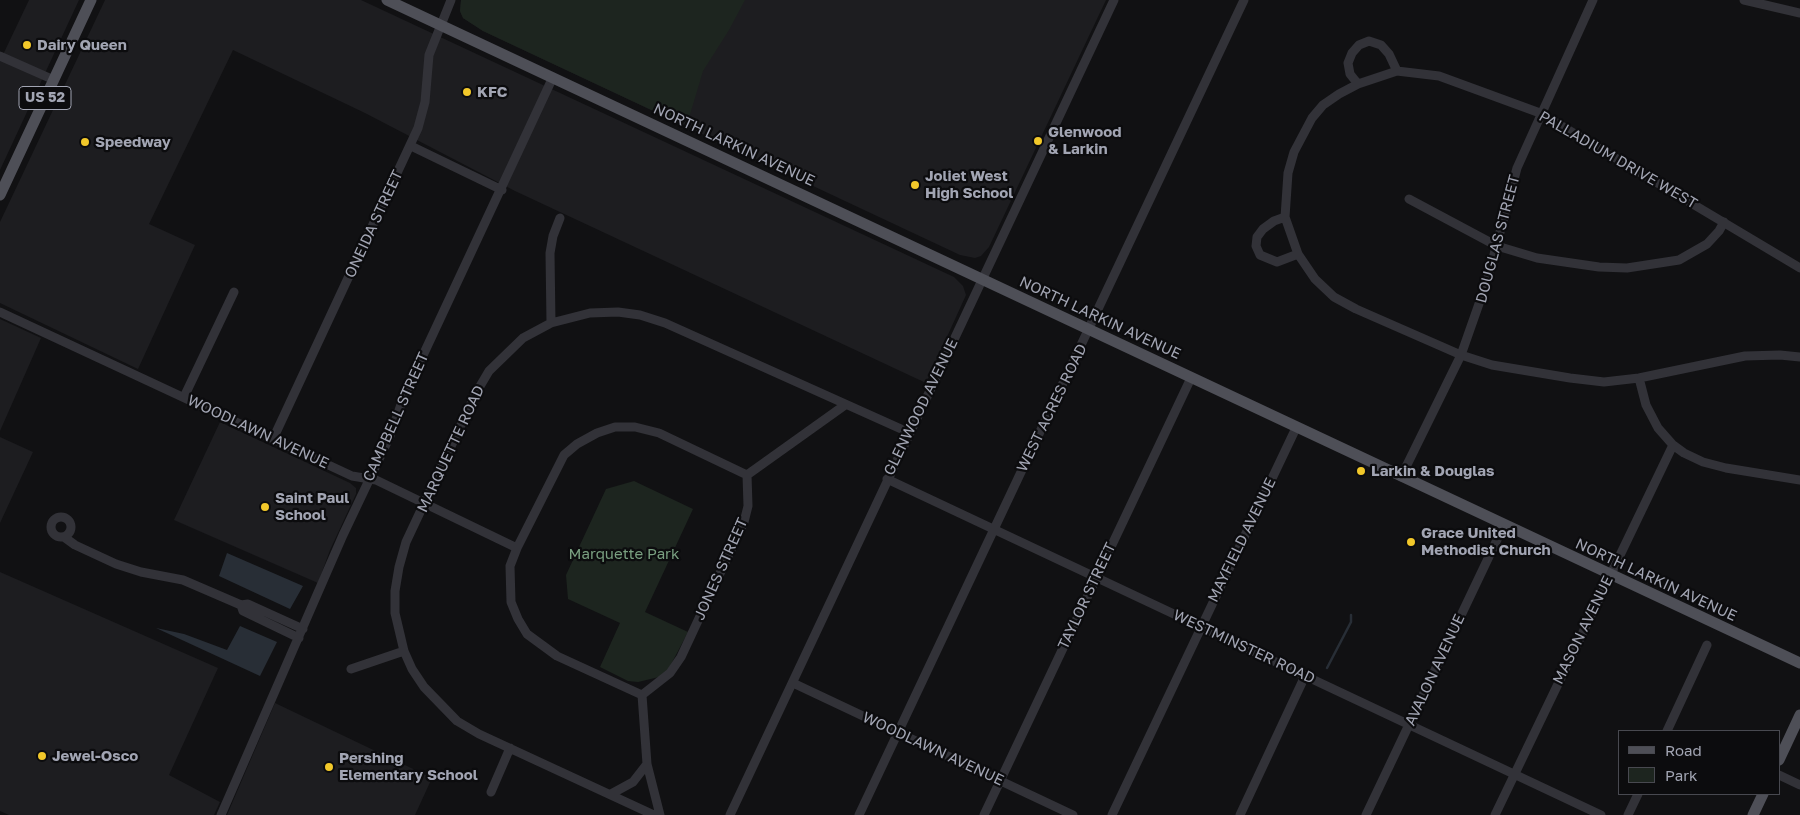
<!DOCTYPE html>
<style>
body{margin:0}
#map{position:relative;width:1800px;height:815px;overflow:hidden;background:#111113;font-family:"Golos Text",sans-serif}
canvas{display:block}
.legend{position:absolute;left:1618px;top:730px;width:162px;height:65px;box-sizing:border-box;background:#0c0c0e;border:1px solid #484950;margin:0;padding:6px 9px;list-style:none;font-size:15px;color:#a2a5b3}
.legend li{display:flex;align-items:center;gap:10px;height:25px}
.legend b{width:25px;border:1px solid #484950}
</style>
<div id="map">
<canvas width="1800" height="815"></canvas>
<ul class="legend">
<li><b style="height:6px;background:#4e4f57"></b>Road</li>
<li><b style="height:14px;background:#1d251f"></b>Park</li>
</ul>
</div>
<script>
const context = document.querySelector('canvas').getContext('2d');
context.lineJoin = 'round';
function fillPath(path, color) { context.fillStyle = color; context.fill(path, 'evenodd'); }
const toPath = rows => new Path2D(rows.map(r => 'M' + r).join(''));
function stroke(path, color, width, dash) { context.strokeStyle = color; context.lineWidth = width; context.lineCap = dash ? 'butt' : 'round'; context.setLineDash(dash || []); context.stroke(path); }
function label(font, color, halo, rows, align = 'center') {
  context.font = font + ' "Golos Text",sans-serif'; context.lineWidth = 4.5; context.setLineDash([]); context.textBaseline = 'middle'; context.strokeStyle = halo; context.fillStyle = color; for (const [text, x, y, turn = 0] of rows) {
    context.save(); context.translate(x, y); context.rotate((+turn || 0) * Math.PI / 180); context.textAlign = isNaN(turn) ? turn : align; if (halo) context.strokeText(text, 0, 0); context.fillText(text, 0, 0); context.restore();
  }
}
fillPath(toPath([
 [29,0,79,0,0,170,0,61],
 [105,0,361,0,954,277,963,286,966,295,926,383,515,191,365,113,233,50,149,224,195,245,138,369,0,303,0,222],
 [461,0,1106,0,989,247,981,256,975,258,960,255,483,31,463,18,460,11],
 [0,319,41,338,0,431],
 [220,422,350,483,356,488,356,494,330,550,318,583,174,520],
 [0,437,33,452,0,523],
 [0,572,218,668,169,775,220,802,214,815,9,815,0,811],
 [275,703,432,778,415,815,227,815]
]), '#1d1d20');
fillPath(toPath([
 [461,0,745,0,729,30,703,71,689,118,679,123,483,31,463,18,460,11],
 [634,481,693,509,645,612,688,632,668,670,659,677,638,682,628,681,600,667,620,623,568,599,566,575,606,489]
]), '#1d251f');
fillPath(toPath([
 [227,553,303,586,290,609,219,576],
 [240,626,277,642,260,676,156,628,184,634,227,650]
]), '#282e36');
stroke(toPath([
 [1327,668,1351,622,1351,615]
]), '#282e36', 2.5);
stroke(toPath([
 [1744,0,1800,13],
 [0,56,54,80],
 [1358,84,1350,74,1348,63,1352,53,1359,45,1369,41,1381,45,1389,54,1397,71],
 [411,146,502,190],
 [1409,199,1497,246,1537,258,1599,267,1627,268,1679,260,1707,244,1719,231,1724,222],
 [1285,217,1274,221,1263,229,1257,237,1256,246,1260,255,1277,262,1298,254],
 [1800,268,1540,113,1439,76,1397,71,1358,84,1339,94,1323,105,1312,118,1294,152,1288,173,1285,217,1298,254,1315,279,1334,297,1356,309,1461,355,1492,365,1570,378,1604,382,1639,378,1745,356,1780,355,1800,357],
 [0,312,352,476,376,480,517,548],
 [551,323,550,253,553,236,560,218],
 [1639,378,1646,405,1658,428,1673,445,1684,453,1703,462,1726,468,1800,480],
 [184,397,234,292],
 [273,439,418,128,425,102,429,55,451,0],
 [747,475,845,405],
 [1401,477,1461,355,1487,281,1517,168,1593,0],
 [887,479,1601,815],
 '51 527a10 10 0 1 1 20 0a10 10 0 1 1-20 0Z',
 [64,537,75,545,116,564,141,572,183,580,241,605,248,604,303,629],
 [241,605,243,611,299,638],
 [351,669,404,651],
 [793,683,1073,815],
 [642,695,557,656,527,634,518,619,511,602,510,566,517,548,564,455,577,444,597,433,615,427,635,427,659,433,747,475],
 [642,695,670,673,681,657,744,522,748,506,747,475],
 [642,695,647,764,660,815],
 [1667,731,1707,645],
 [1779,775,1800,785],
 [491,792,510,748],
 [611,794,633,782,647,764],
 [221,815,343,535,390,436,404,396,553,77],
 [654,815,479,734,457,721,424,687,412,669,404,651,395,613,395,591,399,567,406,542,476,393,489,371,523,338,551,323,590,313,618,312,640,315,665,323,910,433],
 [730,815,1114,0],
 [859,815,1244,0],
 [984,815,1191,378],
 [1112,815,1296,428],
 [1240,815,1305,676],
 [1366,815,1504,525],
 [1495,815,1673,445],
 [1628,815,1638,794]
]), '#323238', 9);
stroke(toPath([
 [387,0,1800,663],
 [0,195,91,0],
 [1779,760,1800,715],
 [1753,815,1763,794]
]), '#4e4f57', 11);
for (const [x, y, r, color] of [
 [27,45,5,"#f2c82a"],
 [467,92,5,"#f2c82a"],
 [1038,141,5,"#f2c82a"],
 [85,142,5,"#f2c82a"],
 [915,185,5,"#f2c82a"],
 [1361,471,5,"#f2c82a"],
 [265,507,5,"#f2c82a"],
 [1411,542,5,"#f2c82a"],
 [42,756,5,"#f2c82a"],
 [329,767,5,"#f2c82a"]
]) { const dot = new Path2D(); dot.arc(x, y, r, 0, 2 * Math.PI); context.fillStyle = color; context.fill(dot); stroke(dot, '#0c0c0e', 2); }
for (const [x, y, w] of [
 [45,98,52]
]) { const box = new Path2D(); box.roundRect(x - w / 2, y - 11.5, w, 23, 4); context.fillStyle = '#0c0c0e'; context.fill(box); stroke(box, '#a2a5b3', 1); }
label('bold 14px', '#a2a5b3', null, [
 ["US 52",45,98]
]);
label('bold 15px', '#a2a5b3', '#0c0c0e', [
 ["Dairy Queen",37,45],
 ["KFC",477,92],
 ["Glenwood",1048,132],
 ["& Larkin",1048,149],
 ["Speedway",95,142],
 ["Joliet West",925,176],
 ["High School",925,193],
 ["Larkin & Douglas",1371,471],
 ["Saint Paul",275,498],
 ["School",275,515],
 ["Grace United",1421,533],
 ["Methodist Church",1421,550],
 ["Jewel-Osco",52,756],
 ["Pershing",339,758],
 ["Elementary School",339,775]
], 'left');
label('15px', '#a2a5b3', '#0c0c0e', [
 ["NORTH LARKIN AVENUE",734,145,25],
 ["PALLADIUM DRIVE WEST",1618,160,30],
 ["ONEIDA STREET",374,224,-65],
 ["DOUGLAS STREET",1498,239,-75],
 ["NORTH LARKIN AVENUE",1100,318,25],
 ["GLENWOOD AVENUE",921,407,-64],
 ["WEST ACRES ROAD",1052,408,-64],
 ["CAMPBELL STREET",396,417,-66],
 ["WOODLAWN AVENUE",258,432,25],
 ["MARQUETTE ROAD",451,449,-65],
 ["MAYFIELD AVENUE",1242,540,-64],
 ["JONES STREET",721,569,-66],
 ["NORTH LARKIN AVENUE",1656,580,25],
 ["TAYLOR STREET",1087,596,-65],
 ["MASON AVENUE",1583,630,-64],
 ["WESTMINSTER ROAD",1244,647,25],
 ["AVALON AVENUE",1435,670,-65],
 ["WOODLAWN AVENUE",933,749,25]
]);
label('15px', '#799f80', '#0c0c0e', [
 ["Marquette Park",624,554]
]);
</script>
